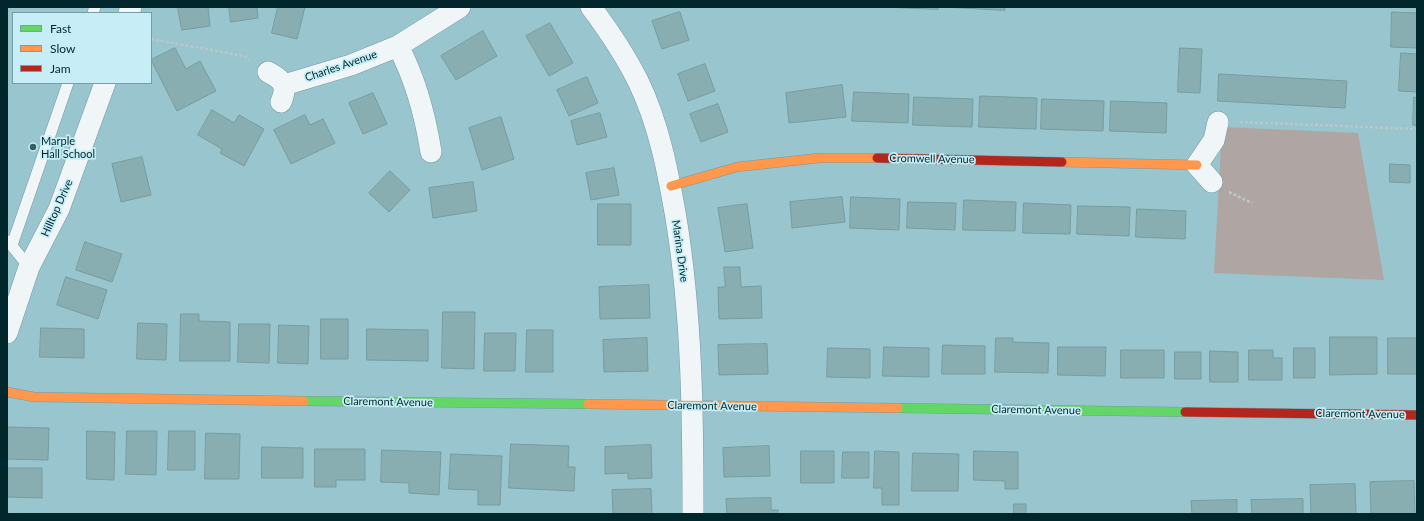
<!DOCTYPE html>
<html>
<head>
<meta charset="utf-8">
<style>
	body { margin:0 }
	#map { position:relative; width:1424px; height:521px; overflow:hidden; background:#98c5ce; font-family:Lato,sans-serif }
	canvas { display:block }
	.frame { position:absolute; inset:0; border:8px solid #01272d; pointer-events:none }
	.legend { position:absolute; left:12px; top:12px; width:140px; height:72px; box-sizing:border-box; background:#c7eef6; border:1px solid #789ea6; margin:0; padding:5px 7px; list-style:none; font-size:12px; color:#01272d }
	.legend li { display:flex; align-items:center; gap:8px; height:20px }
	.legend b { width:20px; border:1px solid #789ea6 }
</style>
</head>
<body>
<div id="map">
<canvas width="1424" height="521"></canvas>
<div class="frame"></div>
<ul class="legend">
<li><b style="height:5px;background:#63d668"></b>Fast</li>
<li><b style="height:5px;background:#ff974d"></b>Slow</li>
<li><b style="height:5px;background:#b3261e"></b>Jam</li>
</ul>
</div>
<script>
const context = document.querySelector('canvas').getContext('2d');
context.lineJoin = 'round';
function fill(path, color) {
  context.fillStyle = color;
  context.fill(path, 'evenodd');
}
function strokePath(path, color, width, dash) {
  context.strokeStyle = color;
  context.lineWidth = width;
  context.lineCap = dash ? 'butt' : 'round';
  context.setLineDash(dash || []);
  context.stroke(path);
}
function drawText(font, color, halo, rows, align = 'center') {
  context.font = font + ' Lato,sans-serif';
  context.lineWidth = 3.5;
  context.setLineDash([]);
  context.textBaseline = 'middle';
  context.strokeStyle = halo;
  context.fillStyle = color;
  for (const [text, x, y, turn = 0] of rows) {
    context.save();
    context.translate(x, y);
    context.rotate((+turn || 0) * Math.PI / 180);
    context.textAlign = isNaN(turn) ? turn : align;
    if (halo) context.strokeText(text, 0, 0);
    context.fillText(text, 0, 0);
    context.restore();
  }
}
fill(new Path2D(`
	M1222 127 1358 133 1384 280 1214 273Z`), '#afa5a3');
const building = new Path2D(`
	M178 7H208L210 26 182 30Z
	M229 7H257L258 18 231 22Z
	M278 7H305L297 39 272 33Z
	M881 7H938V9Z
	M944 7H1005V10Z
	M680 12 689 40 662 49 652 21Z
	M1392 12 1417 13V48L1391 47Z
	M550 23 573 63 549 76 526 36Z
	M483 31 497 56 456 80 441 56Z
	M175 48 186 69 200 61 216 91 177 111 151 60Z
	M1180 48 1202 49 1200 93 1178 92Z
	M1401 53 1417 54V92L1399 91Z
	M705 64 715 91 688 101 678 74Z
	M1219 74 1347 81 1345 108 1218 101Z
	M587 77 598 103 569 116 557 90Z
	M842 85 846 117 789 123 786 93Z
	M854 92 909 94 908 123 852 121Z
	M373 93 387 124 363 134 349 103Z
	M980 96 1037 98 1036 129 979 127Z
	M914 97 973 99 972 127 913 125Z
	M1414 97 1417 98V126L1413 125Z
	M1042 99 1104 101 1103 131 1041 129Z
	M1111 101 1167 103 1166 133 1110 131Z
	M718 104 728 132 701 142 690 114Z
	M212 110 234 123 239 115 264 129 244 166 220 153 222 149 198 135Z
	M600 113 607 137 577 145 571 121Z
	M305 115 310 125 323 119 335 143 291 164 274 130Z
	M501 117 514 159 482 170 469 128Z
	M142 157 151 195 121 202 112 164Z
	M1390 164 1410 165V183L1390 182Z
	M614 168 619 195 591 200 586 173Z
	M390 171 410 190 389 212 369 193Z
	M473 182 477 211 433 218 429 188Z
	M842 197 845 222 792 228 790 202Z
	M851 197 900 199 899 230 850 228Z
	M964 200 1016 202 1015 231 963 230Z
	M908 202 956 203 955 230 907 228Z
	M1024 203 1071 205 1070 234 1023 233Z
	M598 204H631V245H598Z
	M747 204 753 248 725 252 718 208Z
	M1078 206 1130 207 1129 236 1077 234Z
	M1137 209 1186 211 1185 239 1136 237Z
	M85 242 122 254 112 282 76 270Z
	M724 267H740L741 287 761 286 762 318 719 319 718 287H725Z
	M66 277 107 290 98 319 57 305Z
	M649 285 650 318 600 319 599 287Z
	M443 312H475L474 369 442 368Z
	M181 314H199V321L230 322V361H180Z
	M321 319H348V359H321Z
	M138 323 167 324 166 360 137 359Z
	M239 324H270L269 363 238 362Z
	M279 325 309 326 308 364 278 363Z
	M41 328 84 329V358L40 357Z
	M367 329 428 330V361L367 360Z
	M527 330H553V372H526Z
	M485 333H516L515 371H484Z
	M1330 337H1377V374L1330 375Z
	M647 338 648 371 604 372 603 340Z
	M996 338H1013V342L1049 343 1048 373 995 372Z
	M1388 338H1417V374H1388Z
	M767 344 768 374 719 375 718 345Z
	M943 345 985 346V374H942Z
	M884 347 929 348V377L883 376Z
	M1058 347H1106L1105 376 1058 375Z
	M828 348 870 349V378L827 377Z
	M1294 348H1315V378H1294Z
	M1121 350H1164V378H1121Z
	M1249 350H1273V358H1282V380H1249Z
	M1210 351 1238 352V382H1210Z
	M1175 352H1201V379H1175Z
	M7 427 49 428 48 460 7 459Z
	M87 431 115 432 114 480 87 479Z
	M127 431H157L156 475 126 474Z
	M169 431H195V470H168Z
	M206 433 240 434 239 479H205Z
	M511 444 569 446 568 467H575L574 491 509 488Z
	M651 445 652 478 628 479V473L605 474V447Z
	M769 446 770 476 724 477 723 448Z
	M262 447 303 448V478H262Z
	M315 449H365V480H336V487H315Z
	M382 450 441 452 439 495 409 493V483L381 482Z
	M801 451H834V483H801Z
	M875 451 899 452V505H882V488H874Z
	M974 451 1018 452V489H1005V481L974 480Z
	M843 452H869V478H842Z
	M913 453 959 454 958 491H912Z
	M451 454 502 456 500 505H478V490L449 489Z
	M7 468H42V498L7 497Z
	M1414 481 1415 514H1371L1370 482Z
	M1355 484 1356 514H1311L1310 485Z
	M651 489 652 514H613L612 490Z
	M771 498V510H778V514H727L726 499Z
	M1303 499V514H1252L1251 500Z
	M1237 500V514H1192L1191 501Z
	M1014 504H1026V514H1014Z`);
fill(building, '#89aeb2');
strokePath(building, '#769c9f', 1);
const lane = new Path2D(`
	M93 13 95 7
	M8 241 29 267
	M12 245 68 83`);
const street = new Path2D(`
	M591 7C609 31 625 55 638 81 659 124 668 172 676 218 692 316 693 415 693 514
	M129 13 131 7
	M398 46C416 80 425 114 431 152
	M268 72C283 80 288 85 281 102
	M284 85 351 65 398 46 460 7
	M1212 182 1197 165 1214 140 1218 122
	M7 333 29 267 59 209 105 83`);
const fast = new Path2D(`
	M304 401 588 404
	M898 408 1185 412`);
const slow = new Path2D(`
	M1062 162 1197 165
	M671 186 737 167 819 158H877
	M7 392 34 397 304 401
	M588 404 898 408`);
const jam = new Path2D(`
	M877 158 1062 162
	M1185 412 1417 415`);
strokePath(lane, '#759aa1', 12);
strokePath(street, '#759aa1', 22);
strokePath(fast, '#759aa1', 10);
strokePath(slow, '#759aa1', 10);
strokePath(jam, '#759aa1', 10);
strokePath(new Path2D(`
	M151 39 244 56 250 60
	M1240 122 1417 129
	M1229 192 1252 203`), '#b9c8ca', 2.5, [3, 2]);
strokePath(lane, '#f0f6f8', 11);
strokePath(street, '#f0f6f8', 21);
strokePath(fast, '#63d668', 9);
strokePath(slow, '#ff974d', 9);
strokePath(jam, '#b3261e', 9);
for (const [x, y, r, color] of [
	[33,147,4,"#365e65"]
]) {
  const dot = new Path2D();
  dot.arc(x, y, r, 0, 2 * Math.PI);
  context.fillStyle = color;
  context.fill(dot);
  strokePath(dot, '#c7eef6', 1.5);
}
drawText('11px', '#01272d', '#c7eef6', [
	["Charles Avenue",341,66,-19],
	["Cromwell Avenue",932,159,1],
	["Hilltop Drive",57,208,-66],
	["Marina Drive",680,251,82],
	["Claremont Avenue",388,402,1],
	["Claremont Avenue",712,406,1],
	["Claremont Avenue",1036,410,1],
	["Claremont Avenue",1360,414,1]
]);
drawText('11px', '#01272d', '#c7eef6', [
	["Marple",41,141],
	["Hall School",41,154]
], 'left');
</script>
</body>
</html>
